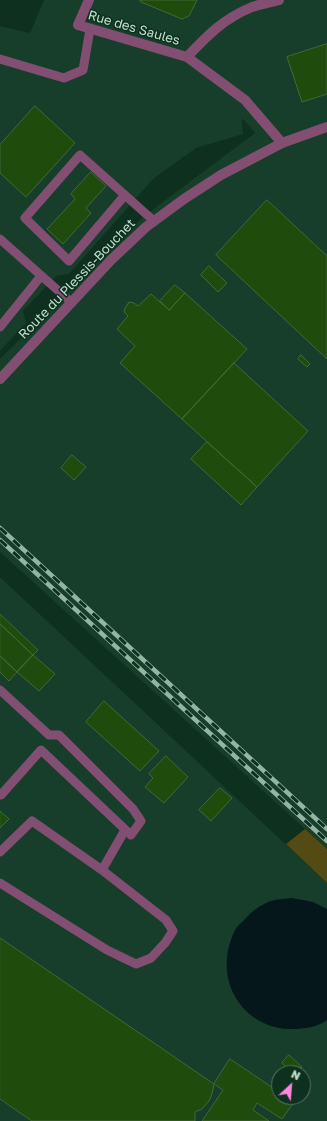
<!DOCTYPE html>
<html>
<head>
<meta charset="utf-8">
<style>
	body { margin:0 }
	#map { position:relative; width:327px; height:1121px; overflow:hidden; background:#0e301f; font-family:"Golos Text",sans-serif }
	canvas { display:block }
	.north { position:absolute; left:271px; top:1065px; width:40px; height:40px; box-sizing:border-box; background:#0e301f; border:1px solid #557664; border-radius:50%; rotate:26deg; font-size:11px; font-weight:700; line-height:16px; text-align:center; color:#c0e0cc }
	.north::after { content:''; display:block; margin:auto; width:14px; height:18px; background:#ff85de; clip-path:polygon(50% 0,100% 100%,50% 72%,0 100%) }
</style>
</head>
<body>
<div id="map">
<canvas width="327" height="1121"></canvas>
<div class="north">N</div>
</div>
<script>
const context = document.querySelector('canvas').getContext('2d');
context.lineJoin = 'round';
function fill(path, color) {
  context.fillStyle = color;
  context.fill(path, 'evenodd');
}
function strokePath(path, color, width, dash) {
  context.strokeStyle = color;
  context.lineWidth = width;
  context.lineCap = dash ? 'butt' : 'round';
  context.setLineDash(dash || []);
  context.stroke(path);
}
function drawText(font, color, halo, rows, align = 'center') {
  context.font = font + ' "Golos Text",sans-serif';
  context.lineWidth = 3;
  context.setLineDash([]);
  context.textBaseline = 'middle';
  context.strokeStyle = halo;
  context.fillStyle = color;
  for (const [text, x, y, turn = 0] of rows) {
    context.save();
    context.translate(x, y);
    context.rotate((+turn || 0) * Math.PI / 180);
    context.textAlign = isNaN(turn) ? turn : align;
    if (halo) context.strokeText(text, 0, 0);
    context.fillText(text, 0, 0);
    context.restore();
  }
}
fill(new Path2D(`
	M44 0H327V849L0 552V359L143 217 255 133 242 118 243 134 196 148 153 179 69 274 56 276 23 311 26 323 0 351V26L30 33Z
	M0 577 327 883V1121H0ZM279 1073H303V1097H279Z`), '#163e2a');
fill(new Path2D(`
	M305 829 327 849V883L286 844Z`), '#544a13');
fill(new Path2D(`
	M292 898 313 902 327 909V1020C318 1027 304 1029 292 1029 254 1030 223 997 227 958 228 948 231 936 237 927 240 924 243 921 246 918 252 911 262 904 271 901 277 899 285 899 292 898Z`), '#06171c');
const building = new Path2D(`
	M140 0H197L189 16 182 19 141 2Z
	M327 44V94L302 102 287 57Z
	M35 106 75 143 26 197 0 173V145Z
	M91 172 106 186 86 208 91 213 63 244 47 229 75 199 71 194Z
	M267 200 327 256V359L216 255Z
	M209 266 227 283 218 292 201 275Z
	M175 285 185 293 169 310 160 301Z
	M185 293 247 349 182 419 120 363 135 346 117 329 128 316 124 312 125 308 129 302 134 303 138 306 151 294 169 310Z
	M301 355 310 364 307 367 298 359Z
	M234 363 308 431 257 487 182 419Z
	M207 442 257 487 241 505 191 459Z
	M72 455 86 467 74 480 61 468Z
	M0 614 38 650 33 655 0 624Z
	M0 624 33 655 17 672 0 656Z
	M33 655 55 674 39 691 17 672Z
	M0 656 17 672 9 681 0 672Z
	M104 701 159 751 140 771 86 722Z
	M166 756 188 777 164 803 145 787 153 778 149 774Z
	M220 788 232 798 211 821 199 810Z
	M0 811 9 819 0 828Z
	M0 938 214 1084 212 1094 209 1101 202 1109 195 1112V1121H32L0 1099Z
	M289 1055 302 1067 296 1073H292L282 1063Z
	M230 1059 279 1092V1097H287L294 1102 282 1119 257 1103 253 1110 269 1121H202L223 1090 214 1084Z`);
fill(building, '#1f4b0d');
strokePath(building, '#436838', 1);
strokePath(new Path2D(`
	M0 59 64 78 83 70 90 29
	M125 195 69 261 25 218 80 155 154 221
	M0 239 71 302
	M0 327 41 276
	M0 690 49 735H59L133 809 141 821 131 835 41 750 1 795 0 794
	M0 852 32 821 102 870 125 830
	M0 883 107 950 136 964 151 958 165 943 173 931 166 920 102 870`), '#824f73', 9);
strokePath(new Path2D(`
	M89 0 78 25 187 57 245 100 282 143
	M187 57C208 35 223 19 252 7 261 4 270 2 279 0`), '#824f73', 10);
strokePath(new Path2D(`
	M0 379 111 260 146 227 184 199 221 175 282 143 327 127`), '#824f73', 10);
const rail = new Path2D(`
	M0 528 327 829
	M0 540 327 841`);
strokePath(rail, '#94b5a1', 4.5);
strokePath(rail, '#0e301f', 3, [9]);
drawText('13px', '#c0e0cc', '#0e301f', [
	["Rue des Saules",134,28,16],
	["Route du Plessis-Bouchet",77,279,-46]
]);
</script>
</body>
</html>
